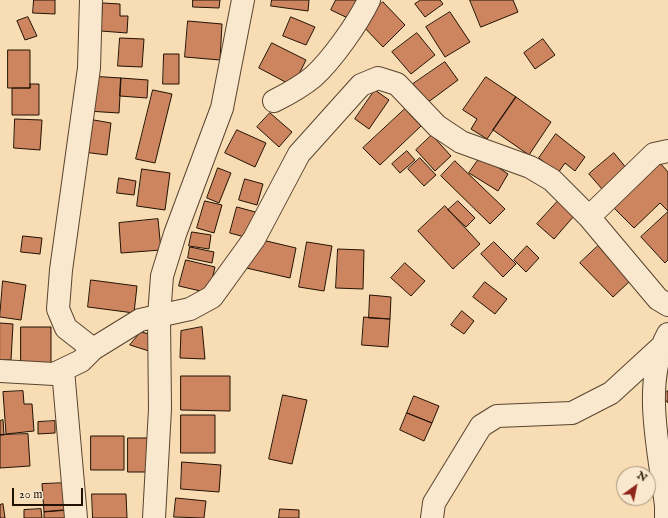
<!DOCTYPE html>
<html>
<head>
<meta charset="utf-8">
<style>
	body { margin:0 }
	#map { position:relative; width:668px; height:518px; overflow:hidden; background:#f8dcb3; font-family:"IM FELL English",serif }
	canvas { display:block }
	.north { position:absolute; left:616px; top:466px; width:40px; height:40px; box-sizing:border-box; background:#fae8ce; border:1px solid #a4927d; border-radius:50%; rotate:33deg; font-size:11px; font-weight:700; line-height:16px; text-align:center; color:#221203 }
	.north::after { content:''; display:block; margin:auto; width:14px; height:18px; background:#8f2418; clip-path:polygon(50% 0,100% 100%,50% 72%,0 100%) }
	.scale { position:absolute; left:12px; top:488px; width:71px; height:18px; box-sizing:border-box; border:2px solid #221203; border-top:0; padding-left:5px; font-size:12px; line-height:14px; white-space:nowrap; color:#221203; -webkit-text-stroke:3px #fae8ce; paint-order:stroke }
</style>
</head>
<body>
<div id="map">
<canvas width="668" height="518"></canvas>
<div class="north">N</div>
<div class="scale">20 m</div>
</div>
<script>
const context = document.querySelector('canvas').getContext('2d');
context.lineJoin = 'round';
function fill(path, color) {
  context.fillStyle = color;
  context.fill(path, 'evenodd');
}
function strokePath(path, color, width, dash) {
  context.strokeStyle = color;
  context.lineWidth = width;
  context.lineCap = dash ? 'butt' : 'round';
  context.setLineDash(dash || []);
  context.stroke(path);
}
const building = new Path2D(`
	M34 0H55V14L33 13Z
	M193 0H220L219 8 193 7Z
	M272 0H309L308 11 271 6Z
	M336 0H361L352 20 331 10Z
	M421 0H440L443 4 425 17 415 4Z
	M470 0H513L518 12 481 27Z
	M383 2 405 25 383 47 361 24Z
	M103 3 120 4V16H128L127 33 101 31Z
	M450 12 470 42 445 57 426 27Z
	M28 17 37 36 25 40 17 21Z
	M291 17 315 27 306 45 283 36Z
	M188 21 222 24 220 60 185 57Z
	M417 33 435 55 411 74 392 52Z
	M120 38 144 39 142 67 118 66Z
	M543 39 555 55 535 69 524 53Z
	M272 43 306 60 293 86 259 68Z
	M8 50H30V88H8Z
	M164 54H179V84H163Z
	M445 62 458 80 427 103 413 84Z
	M89 76 121 78 119 113 87 111Z
	M486 77 516 97 487 139 471 129 477 119 463 110Z
	M121 78 148 80 147 98 120 96Z
	M30 84H39V115H12V88H30Z
	M153 90 172 94 155 163 136 159Z
	M375 90 389 100 369 129 355 119Z
	M516 97 551 122 529 155 493 130Z
	M405 109 421 126 380 165 363 148Z
	M270 113 292 132 279 147 257 127Z
	M15 119 42 120 40 150 14 148Z
	M88 119 111 123 107 155 83 152Z
	M237 130 266 143 255 167 225 153Z
	M556 134 585 157 575 171 565 163 558 173 539 158Z
	M432 135 451 156 435 171 416 150Z
	M407 151 415 160 400 173 392 164Z
	M614 153 627 169 602 189 589 174Z
	M481 156 508 174 498 191 469 173Z
	M420 158 436 175 424 186 408 169Z
	M455 161 505 209 490 224 441 176Z
	M660 163 668 172V211L660 203 634 228 613 207Z
	M218 168 231 173 219 203 207 198Z
	M142 169 170 173 165 210 137 206Z
	M119 178 136 181 134 195 117 193Z
	M245 179 263 184 257 205 239 200Z
	M205 201 222 205 214 233 197 228Z
	M458 201 475 218 466 227 448 210Z
	M558 201 574 216 554 239 537 224Z
	M445 206 480 244 453 269 418 231Z
	M237 207 259 213 252 239 230 233Z
	M668 212V260L665 263 641 237Z
	M158 219 161 250 121 253 119 223Z
	M192 232 211 235 209 249 189 246Z
	M23 236 42 238 40 254 21 252Z
	M258 239 296 248 290 278 242 267Z
	M307 242 332 246 324 291 299 287Z
	M494 242 516 264 503 277 481 254Z
	M527 246 539 258 526 272 514 260Z
	M598 246 631 280 613 297 580 263Z
	M190 247 214 252 212 263 188 258Z
	M338 249 364 250 363 289 336 288Z
	M186 260 215 267 209 293 179 286Z
	M405 263 425 281 411 296 391 278Z
	M91 280 137 286 134 313 88 307Z
	M3 281 26 285 21 320 0 317Z
	M485 282 507 299 495 314 473 297Z
	M370 295 391 297 390 319 369 318Z
	M462 311 474 321 464 334 451 325Z
	M364 317 390 319 388 347 362 345Z
	M0 323 13 324 11 360H0Z
	M21 327H51V364L21 363Z
	M202 327 205 359 180 358 181 331Z
	M141 332 149 334V351L130 345Z
	M181 376H230V411L181 410Z
	M23 391 24 404H32L34 431 6 434 3 392Z
	M668 391V403L662 396Z
	M283 395 307 400 292 464 269 459Z
	M414 396 439 406 432 423 407 413Z
	M407 413 432 423 424 441 400 430Z
	M181 415H215V453H181Z
	M3 420 4 435H0V421Z
	M55 421V433L38 434V422Z
	M28 434 30 466 0 468V435Z
	M91 436H124V470H91Z
	M128 438H148V472H128Z
	M182 462 221 465 219 492 181 489Z
	M67 483 68 510 44 512 42 484Z
	M92 494H126L127 518H93Z
	M176 498 206 501 204 518 174 517Z
	M3 504 5 518H0V505Z
	M41 509 42 518H24V510Z
	M280 509 299 510V518H279Z
	M68 510 69 518H44V512Z`);
fill(building, '#cd8560');
strokePath(building, '#221203', 1);
const minor = new Path2D(`
	M91 0 89 68 61 270 58 309 66 328 93 349
	M274 101C288 94 301 87 313 77 332 60 358 23 369 0
	M589 217 654 154 668 151
	M63 370 76 518
	M0 371 54 374 81 361 93 349 140 320 190 309 212 297 254 239 299 154 361 85 378 78 397 84 437 126 461 142 530 167 552 180 589 217 658 299 668 305
	M154 518 160 409 159 316 162 276 175 234 222 108 243 0
	M432 518 434 503 481 426 497 416 572 413 611 393 660 348
	M666 518V506C660 453 641 383 668 334`);
strokePath(minor, '#58442f', 24);
strokePath(minor, '#fae8ce', 22);
</script>
</body>
</html>
